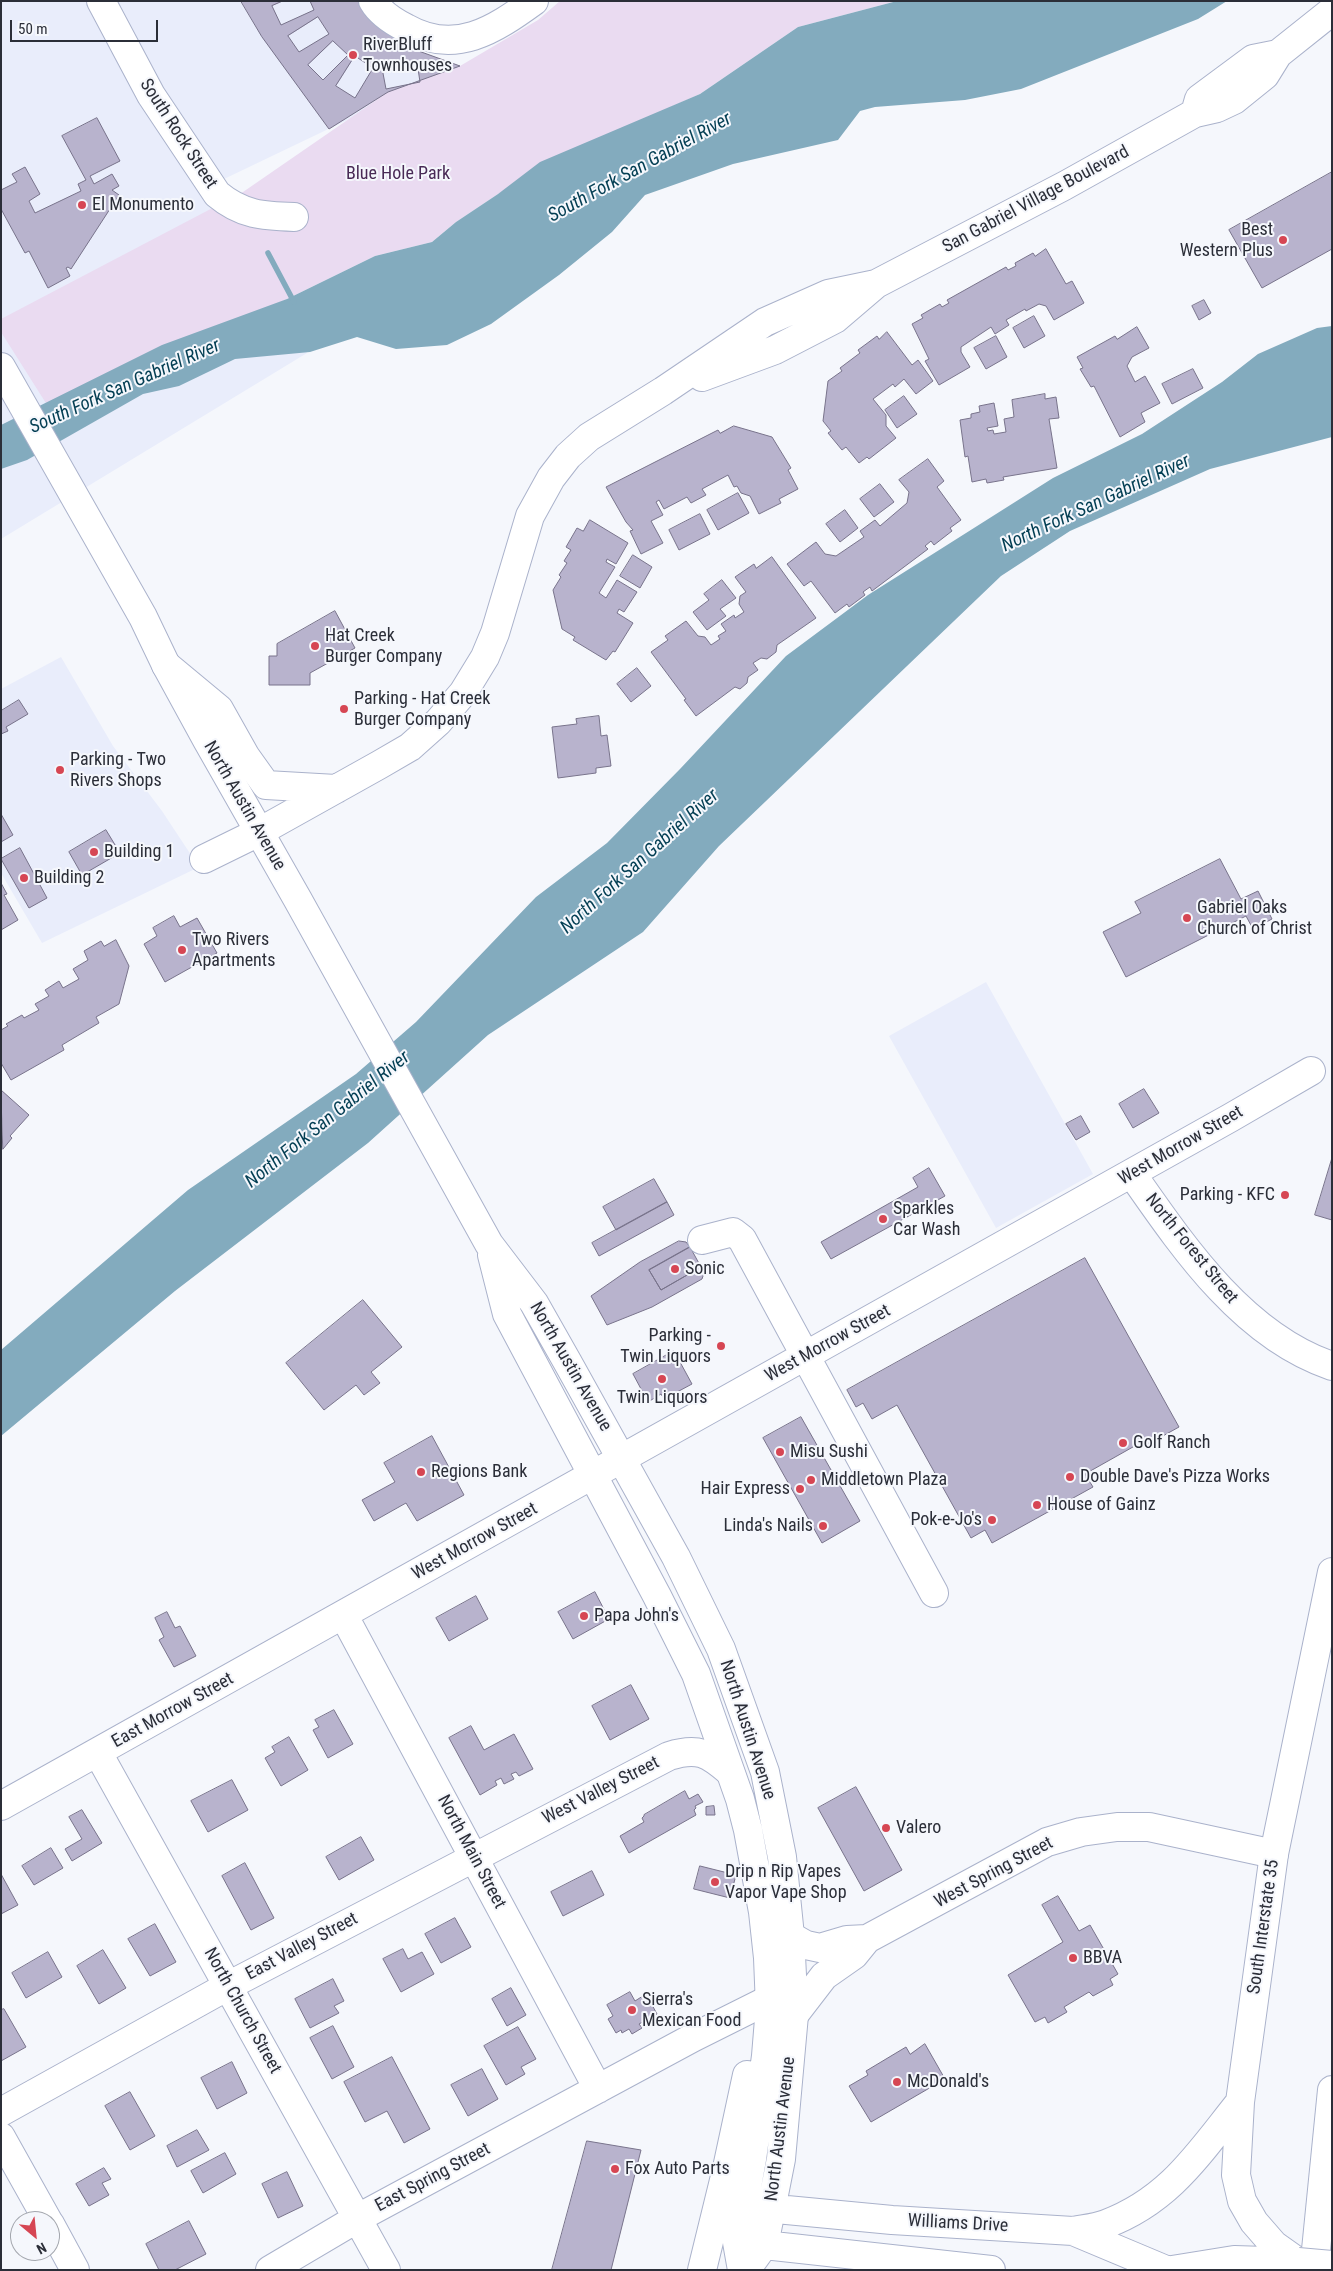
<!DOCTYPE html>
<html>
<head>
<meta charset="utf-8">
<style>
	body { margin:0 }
	#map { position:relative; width:1333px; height:2271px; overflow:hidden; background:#f5f7fc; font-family:"Roboto Condensed",sans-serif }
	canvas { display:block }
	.frame { position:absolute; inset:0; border:2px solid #2b2e38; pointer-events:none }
	.north { position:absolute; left:10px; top:2211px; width:50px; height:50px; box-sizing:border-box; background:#f5f7fc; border:1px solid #a4a7ae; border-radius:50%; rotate:152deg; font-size:14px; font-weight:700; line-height:20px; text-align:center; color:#2b2e38 }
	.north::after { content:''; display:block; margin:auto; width:18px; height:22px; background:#d64653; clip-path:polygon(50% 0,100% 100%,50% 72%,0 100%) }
	.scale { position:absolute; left:10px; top:20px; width:148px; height:22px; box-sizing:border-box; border:2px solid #2b2e38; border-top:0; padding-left:6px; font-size:15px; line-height:18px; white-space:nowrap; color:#2b2e38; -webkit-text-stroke:4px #f5f7fc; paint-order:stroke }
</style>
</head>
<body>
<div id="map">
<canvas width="1333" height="2271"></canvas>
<div class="frame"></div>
<div class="north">N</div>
<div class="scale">50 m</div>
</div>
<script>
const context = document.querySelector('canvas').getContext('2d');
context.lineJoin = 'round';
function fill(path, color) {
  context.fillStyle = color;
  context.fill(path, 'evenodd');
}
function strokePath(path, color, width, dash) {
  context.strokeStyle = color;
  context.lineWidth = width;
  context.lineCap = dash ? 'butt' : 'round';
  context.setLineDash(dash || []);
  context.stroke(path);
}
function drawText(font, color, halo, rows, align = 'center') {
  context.font = font + ' "Roboto Condensed",sans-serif';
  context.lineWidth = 4;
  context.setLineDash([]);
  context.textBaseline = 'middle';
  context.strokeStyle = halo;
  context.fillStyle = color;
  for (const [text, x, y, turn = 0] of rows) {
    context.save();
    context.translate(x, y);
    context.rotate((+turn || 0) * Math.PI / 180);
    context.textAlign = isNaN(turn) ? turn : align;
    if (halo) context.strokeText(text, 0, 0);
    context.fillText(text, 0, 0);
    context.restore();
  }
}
fill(new Path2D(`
	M1 1H359L402 45 460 66 224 179 307 353 1 539Z
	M61 657 113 746 162 811 199 867 42 943 1 873V689Z
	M986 982 1093 1174 996 1228 889 1036Z`), '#e9edfb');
fill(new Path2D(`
	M560 1H897L798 27 700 94 630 125 498 194 456 222 432 242 375 256 287 299 56 419 1 332V319L243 192 388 92 460 66 538 20Z`), '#eadbf1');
fill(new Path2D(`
	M897 1H1227L1198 19 1021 89 965 100 875 107 860 111 838 140 733 164 645 195 612 232 559 275 491 324 447 345 396 349 357 337 310 352 235 359 179 386 143 394 27 460 1 469V425L162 345 287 299 375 256 432 242 456 222 498 194 540 162 700 94 798 27Z
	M1332 326V437L1210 469 1070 531 1001 576 719 846 643 932 488 1035 368 1143 175 1291 1 1436V1350L188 1190 356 1074 416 1022 536 897 607 843 680 769 786 656 868 595 1053 478 1142 434 1222 382 1258 354 1317 328Z`), '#83abbe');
strokePath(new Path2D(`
	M268 253 294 302`), '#83abbe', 5.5);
const building = new Path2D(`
	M241 1H359L402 45 460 66 388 92 329 129 262 37Z
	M283 1H310L314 10 281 25 272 6Z
	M318 17 329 34 299 52 288 36Z
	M333 41 348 55 323 80 308 65Z
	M355 56 373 68 355 98 336 86Z
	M417 62 420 82 386 89 382 68Z
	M97 118 120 161 90 176 94 184 112 174 119 186 112 190 119 195 71 269 68 267 66 268 70 276 48 288 29 251 25 253 1 209V190L17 182 12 174 25 167 40 194 29 201 35 213 81 191 78 184 86 180 62 136Z
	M1332 172V249L1262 288 1229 230Z
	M1046 249 1066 284 1072 281 1084 303 1054 320 1046 306 1039 304 1026 311 1025 309 1006 320 1009 325 995 334 991 327 961 347V352L970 367 939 385 925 361 929 359 912 324 923 318 921 315 940 304 942 307 949 303 947 300 1006 267 1008 270 1016 266 1015 263 1033 253 1035 256Z
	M1204 300 1211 313 1199 320 1192 306Z
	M1034 316 1045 336 1024 348 1013 328Z
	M1137 327 1149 348 1132 357 1127 366 1135 382 1145 376 1160 403 1141 413 1145 422 1120 437 1094 386 1091 387 1080 369 1083 368 1077 357 1115 336 1117 339Z
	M887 332 912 365 918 360 933 381 916 394 904 379 895 387 893 384 873 399 886 415V426L896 438 869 459 867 457 859 463 846 447 842 450 828 433 831 431 823 421 828 381 842 371 840 368 860 353 858 350 877 336 879 339Z
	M996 336 1007 357 986 369 974 348Z
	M1193 369 1203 388 1172 404 1162 384Z
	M1045 394V399L1056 397 1059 418 1049 419 1057 468 1003 477 1004 480 987 483 986 479 972 482 968 456 965 457 960 420 971 418V414L980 412 979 406 994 403 998 426 987 428 988 431 993 430 994 434 1006 432 1004 419 1014 417 1012 400Z
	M904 396 917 414 897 428 885 410Z
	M734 426 772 437 791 468 788 470 798 489 779 499 781 503 759 514 750 496 741 493 737 486 734 487 728 475 702 489 706 495 691 503 687 497 664 509 659 500 656 502 663 515 651 521 663 543 641 554 630 531 633 530 626 522 606 487 718 430 720 433Z
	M928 459 944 481 937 487 961 520 950 528 952 531 934 545 931 541 925 546 928 549 872 591 870 587 863 592 865 595 849 607 847 604 835 613 811 581 804 586 787 564 816 542 825 554 836 556 864 537 860 531 875 520 880 526 907 503 909 492 899 480Z
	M880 484 894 502 874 517 860 499Z
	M738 493 749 513 718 530 707 510Z
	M845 510 858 528 840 542 826 524Z
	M700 514 710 534 679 550 669 530Z
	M590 520 628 543 616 564 607 559 606 562 615 567 599 593 606 598 617 580 637 592 624 612 619 609 617 613 633 623 615 652 613 651 606 660 573 640 575 637 562 629 553 590 561 577 559 575 567 563 564 561 571 550 566 547 577 528 583 531Z
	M633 555 652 567 640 588 620 576Z
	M772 557 816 618 777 645 776 652 767 659 761 658 753 663 758 670 748 677 747 683 740 689 735 687 696 716 684 700 686 699 651 652 668 640 665 636 686 621 698 636 705 637 711 645 720 639 718 636 726 631 721 624 734 615 735 618 744 612 739 604 740 596 746 592 735 577 754 564 756 568Z
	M722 580 736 598 720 609 726 616 707 630 693 612 709 600 704 594Z
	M335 611 355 648 310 673V685H269V656H277V644Z
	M637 668 651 686 631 702 617 684Z
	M19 700 28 714 6 727 8 731 1 734V711Z
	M599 716 601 736 607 735 611 766 596 768V773L558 778 552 727 577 724 576 719Z
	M1 814 13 835 1 842Z
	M106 830 120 853 82 875 69 852Z
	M20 848 47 898 29 908 1 859Z
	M1220 859 1241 899 1258 891 1272 919 1253 929 1246 916 1126 977 1103 932 1141 913 1135 902Z
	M1 883 7 894 4 895 18 920 1 930Z
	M174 916 180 927 197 918 217 953 165 982 144 944 157 936 153 928Z
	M116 940 129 966 119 1004 96 1017 99 1023 62 1045 64 1050 11 1080 1 1063V1030L8 1026 6 1024 22 1015 24 1018 39 1010 35 1004 49 996 45 990 59 981 63 988 79 979 73 969 88 960 84 951 101 941 104 946Z
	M1144 1089 1159 1113 1133 1128 1119 1104Z
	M1 1090 29 1115 10 1136 12 1138 3 1149Z
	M1081 1116 1090 1132 1076 1140 1066 1124Z
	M1332 1158V1220L1315 1215Z
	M929 1168 945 1196 831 1259 821 1242 918 1187 913 1178Z
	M654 1179 667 1202 616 1230 603 1207Z
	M667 1202 674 1215 599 1256 592 1243Z
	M679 1241 686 1242 690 1247 649 1270 661 1290 701 1267 704 1273 702 1279 652 1307 607 1325 591 1296 640 1262Z
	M690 1247 701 1267 661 1290 649 1270Z
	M1085 1258 1179 1427 1143 1447 1140 1443 1085 1474 1093 1487 992 1543 985 1530 971 1538 897 1405 872 1419 863 1403 856 1407 847 1390Z
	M363 1300 402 1347 371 1372 380 1383 364 1395 356 1385 324 1410 286 1363Z
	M674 1351 692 1384 664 1399 661 1394 648 1402 633 1374Z
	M801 1417 860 1521 822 1543 763 1438Z
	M432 1436 464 1495 417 1521 406 1503 374 1521 362 1500 395 1482 384 1463Z
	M595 1592 609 1619 573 1639 558 1612Z
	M476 1596 488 1619 449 1641 436 1618Z
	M167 1612 175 1628 180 1626 196 1656 174 1667 159 1640 164 1637 155 1618Z
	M631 1685 649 1719 610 1740 592 1706Z
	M334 1710 353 1744 328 1758 313 1730 319 1727 315 1720Z
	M471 1726 484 1750 514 1734 533 1769 519 1776 516 1772 511 1774 514 1779 504 1784 501 1778 495 1781 497 1785 480 1795 449 1738Z
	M289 1737 308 1770 281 1786 265 1758 275 1752 272 1747Z
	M232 1780 248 1810 208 1832 191 1801Z
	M856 1787 902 1870 864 1891 818 1808Z
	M685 1791 689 1799 698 1794 703 1802 695 1806 696 1808 694 1810 696 1815 629 1853 620 1836 644 1822 642 1818 644 1816V1815Z
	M714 1806 715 1815H706V1807Z
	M82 1810 102 1843 72 1861 65 1849 82 1839 69 1817Z
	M361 1837 374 1860 339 1880 326 1857Z
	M51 1848 63 1868 34 1885 22 1866Z
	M245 1863 274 1918 251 1930 222 1876Z
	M700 1866 736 1875 730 1898 694 1889Z
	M592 1871 604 1895 563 1916 551 1892Z
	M1 1874 18 1905 1 1914Z
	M1058 1896 1079 1931 1090 1925 1118 1974 1110 1979 1113 1985 1093 1996 1089 1992 1064 2007 1067 2012 1048 2023 1045 2017 1035 2022 1008 1975 1063 1942 1042 1905Z
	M455 1918 471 1947 441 1963 425 1934Z
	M155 1924 176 1962 150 1976 128 1939Z
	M403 1949 408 1959 422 1952 434 1974 401 1992 383 1959Z
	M103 1950 126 1988 99 2004 77 1966Z
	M48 1952 62 1977 26 1998 12 1973Z
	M333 1979 344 2001 334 2006 339 2013 310 2028 295 1999Z
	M511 1988 526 2015 507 2026 492 1999Z
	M630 1992 635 2001 646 1994 657 2014 639 2024 642 2028 632 2034 629 2029 622 2033 621 2030 616 2033 608 2019 613 2016 607 2005Z
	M4 2009 26 2047 1 2061V2010Z
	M333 2026 354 2067 332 2079 310 2038Z
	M518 2027 536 2059 521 2067 525 2074 506 2085 484 2046Z
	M925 2044 945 2079 871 2122 849 2086 868 2075 866 2071 906 2047 910 2054Z
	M392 2057 430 2129 404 2143 387 2111 365 2122 344 2082Z
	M232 2062 247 2093 217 2109 201 2078Z
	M482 2069 498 2099 468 2116 451 2085Z
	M130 2092 155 2136 130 2150 105 2106Z
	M197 2130 209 2150 177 2167 167 2146Z
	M587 2141 641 2150 611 2270H552Z
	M225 2153 236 2174 203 2193 191 2171Z
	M104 2168 111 2179 102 2183 109 2195 89 2206 76 2184Z
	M287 2172 303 2206 278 2218 262 2184Z
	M189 2221 206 2254 175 2270H159L146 2244Z`);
fill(building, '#b8b3cd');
strokePath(building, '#78738b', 1);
const minor = new Path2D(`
	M101 1 151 95 217 194C242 215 263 216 294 217
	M373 1C380 13 394 22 406 28 455 56 494 30 534 1
	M1195 113 1199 99 1253 59 1278 54
	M702 377 775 350 835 319 876 284 1064 186 1195 113 1217 108 1234 100 1265 75 1278 54 1332 11
	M166 665 219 709 246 757 266 785 336 789
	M204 859 259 832 379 765 410 747 438 722 463 693 485 657 495 633 530 516 551 478 568 456 589 437 663 391 765 322 828 294 876 284
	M1132 1174C1183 1247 1243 1336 1332 1366
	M702 1240 733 1232 742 1239 934 1593
	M344 1616 598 2089
	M98 1753 386 2270
	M1 1806 1230 1118 1311 1071
	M790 1936 806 1945 820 1948 847 1940 867 1939
	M794 2015 824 1976 854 1955 867 1939 1047 1842 1081 1832 1117 1827H1149L1274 1854
	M1 2112 228 1986 669 1756C698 1747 708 1753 730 1772
	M1 2137 48 2221
	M50 2224 75 2270
	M270 2270 358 2218 694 2037 770 1999`);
const major = new Path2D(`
	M1 367 143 617 166 665 207 740 298 900 489 1244 534 1303 568 1363 676 1557 721 1649 765 1772 782 1857 790 1936 794 2015 781 2159 764 2245 746 2270
	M492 1255 507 1314 657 1596 696 1674 740 1799 748 1830 763 1912 768 1958 770 2007 766 2056 752 2159 737 2242 742 2270
	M755 2207 892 2220 1073 2231 1166 2270
	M1073 2231C1083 2229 1096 2228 1106 2224 1170 2200 1199 2153 1240 2102
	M746 2243 991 2270
	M1298 2262 1274 2245 1254 2222 1242 2201 1236 2175 1240 2102 1274 1854 1332 1572
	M702 2270 727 2168 747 2075
	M1172 2270 1234 2260 1298 2262`);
const highway = new Path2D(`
	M1314 2270 1332 2090`);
strokePath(minor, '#aab2cb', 30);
strokePath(major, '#aab2cb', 30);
strokePath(highway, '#aab2cb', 30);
strokePath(minor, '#fff', 28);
strokePath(major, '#fff', 28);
strokePath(highway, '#fff', 28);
const majorBridge = new Path2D(`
	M1298 2262 1332 2265`);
strokePath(majorBridge, '#aab2cb', 30, []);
strokePath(majorBridge, '#fff', 28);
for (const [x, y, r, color] of [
	[353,55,5,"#d64653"],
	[82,205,5,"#d64653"],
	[1283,240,5,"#d64653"],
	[315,646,5,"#d64653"],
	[344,709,5,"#d64653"],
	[60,770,5,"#d64653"],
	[94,852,5,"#d64653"],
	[24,878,5,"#d64653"],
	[1187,918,5,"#d64653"],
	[182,950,5,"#d64653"],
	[1285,1195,5,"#d64653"],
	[883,1219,5,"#d64653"],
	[675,1269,5,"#d64653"],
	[721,1346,5,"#d64653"],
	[662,1379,5,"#d64653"],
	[1123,1443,5,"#d64653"],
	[780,1452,5,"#d64653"],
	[421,1472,5,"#d64653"],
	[1070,1477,5,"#d64653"],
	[811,1480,5,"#d64653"],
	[800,1489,5,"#d64653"],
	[1037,1505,5,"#d64653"],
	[992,1520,5,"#d64653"],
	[823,1526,5,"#d64653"],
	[584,1616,5,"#d64653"],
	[886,1828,5,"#d64653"],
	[715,1882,5,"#d64653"],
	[1073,1958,5,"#d64653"],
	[632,2010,5,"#d64653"],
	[897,2082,5,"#d64653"],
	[615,2169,5,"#d64653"]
]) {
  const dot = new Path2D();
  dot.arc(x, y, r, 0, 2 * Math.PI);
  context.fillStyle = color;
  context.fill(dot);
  strokePath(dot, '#f5f7fc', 2);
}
drawText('18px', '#2b2e38', '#f5f7fc', [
	["RiverBluff",363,45],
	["Townhouses",363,66],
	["El Monumento",92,205],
	["Best",1273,230,"right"],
	["Western Plus",1273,251,"right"],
	["Hat Creek",325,636],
	["Burger Company",325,657],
	["Parking - Hat Creek",354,699],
	["Burger Company",354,720],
	["Parking - Two",70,760],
	["Rivers Shops",70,781],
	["Building 1",104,852],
	["Building 2",34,878],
	["Gabriel Oaks",1197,908],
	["Church of Christ",1197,929],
	["Two Rivers",192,940],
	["Apartments",192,961],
	["Parking - KFC",1275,1195,"right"],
	["Sparkles",893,1209],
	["Car Wash",893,1230],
	["Sonic",685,1269],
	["Parking -",711,1336,"right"],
	["Twin Liquors",711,1357,"right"],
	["Twin Liquors",662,1398,"center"],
	["Golf Ranch",1133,1443],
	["Misu Sushi",790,1452],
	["Regions Bank",431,1472],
	["Double Dave's Pizza Works",1080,1477],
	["Middletown Plaza",821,1480],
	["Hair Express",790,1489,"right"],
	["House of Gainz",1047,1505],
	["Pok-e-Jo's",982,1520,"right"],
	["Linda's Nails",813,1526,"right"],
	["Papa John's",594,1616],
	["Valero",896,1828],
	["Drip n Rip Vapes",725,1872],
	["Vapor Vape Shop",725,1893],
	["BBVA",1083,1958],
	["Sierra's",642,2000],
	["Mexican Food",642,2021],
	["McDonald's",907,2082],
	["Fox Auto Parts",625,2169]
], 'left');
drawText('18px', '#2b2e38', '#f5f7fc', [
	["South Rock Street",178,134,57],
	["San Gabriel Village Boulevard",1036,200,-28],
	["North Austin Avenue",244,806,60],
	["West Morrow Street",1181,1146,-30],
	["North Forest Street",1191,1249,51],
	["West Morrow Street",828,1344,-29],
	["North Austin Avenue",570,1367,60],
	["West Morrow Street",475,1542,-29],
	["East Morrow Street",173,1711,-29],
	["North Austin Avenue",747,1730,72],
	["West Valley Street",601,1791,-27],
	["North Main Street",471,1852,62],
	["West Spring Street",994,1873,-28],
	["South Interstate 35",1264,1927,-82],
	["East Valley Street",302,1947,-28],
	["North Church Street",242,2011,61],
	["North Austin Avenue",781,2129,-83],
	["East Spring Street",433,2178,-28],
	["Williams Drive",958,2224,3]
]);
drawText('18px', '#492a56', '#f5f7fc', [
	["Blue Hole Park",398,174]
]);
drawText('italic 19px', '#033e53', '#f5f7fc', [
	["South Fork San Gabriel River",640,168,-29],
	["South Fork San Gabriel River",125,387,-24],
	["North Fork San Gabriel River",1096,504,-25],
	["North Fork San Gabriel River",640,862,-42],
	["North Fork San Gabriel River",328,1120,-39]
]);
</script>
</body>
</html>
